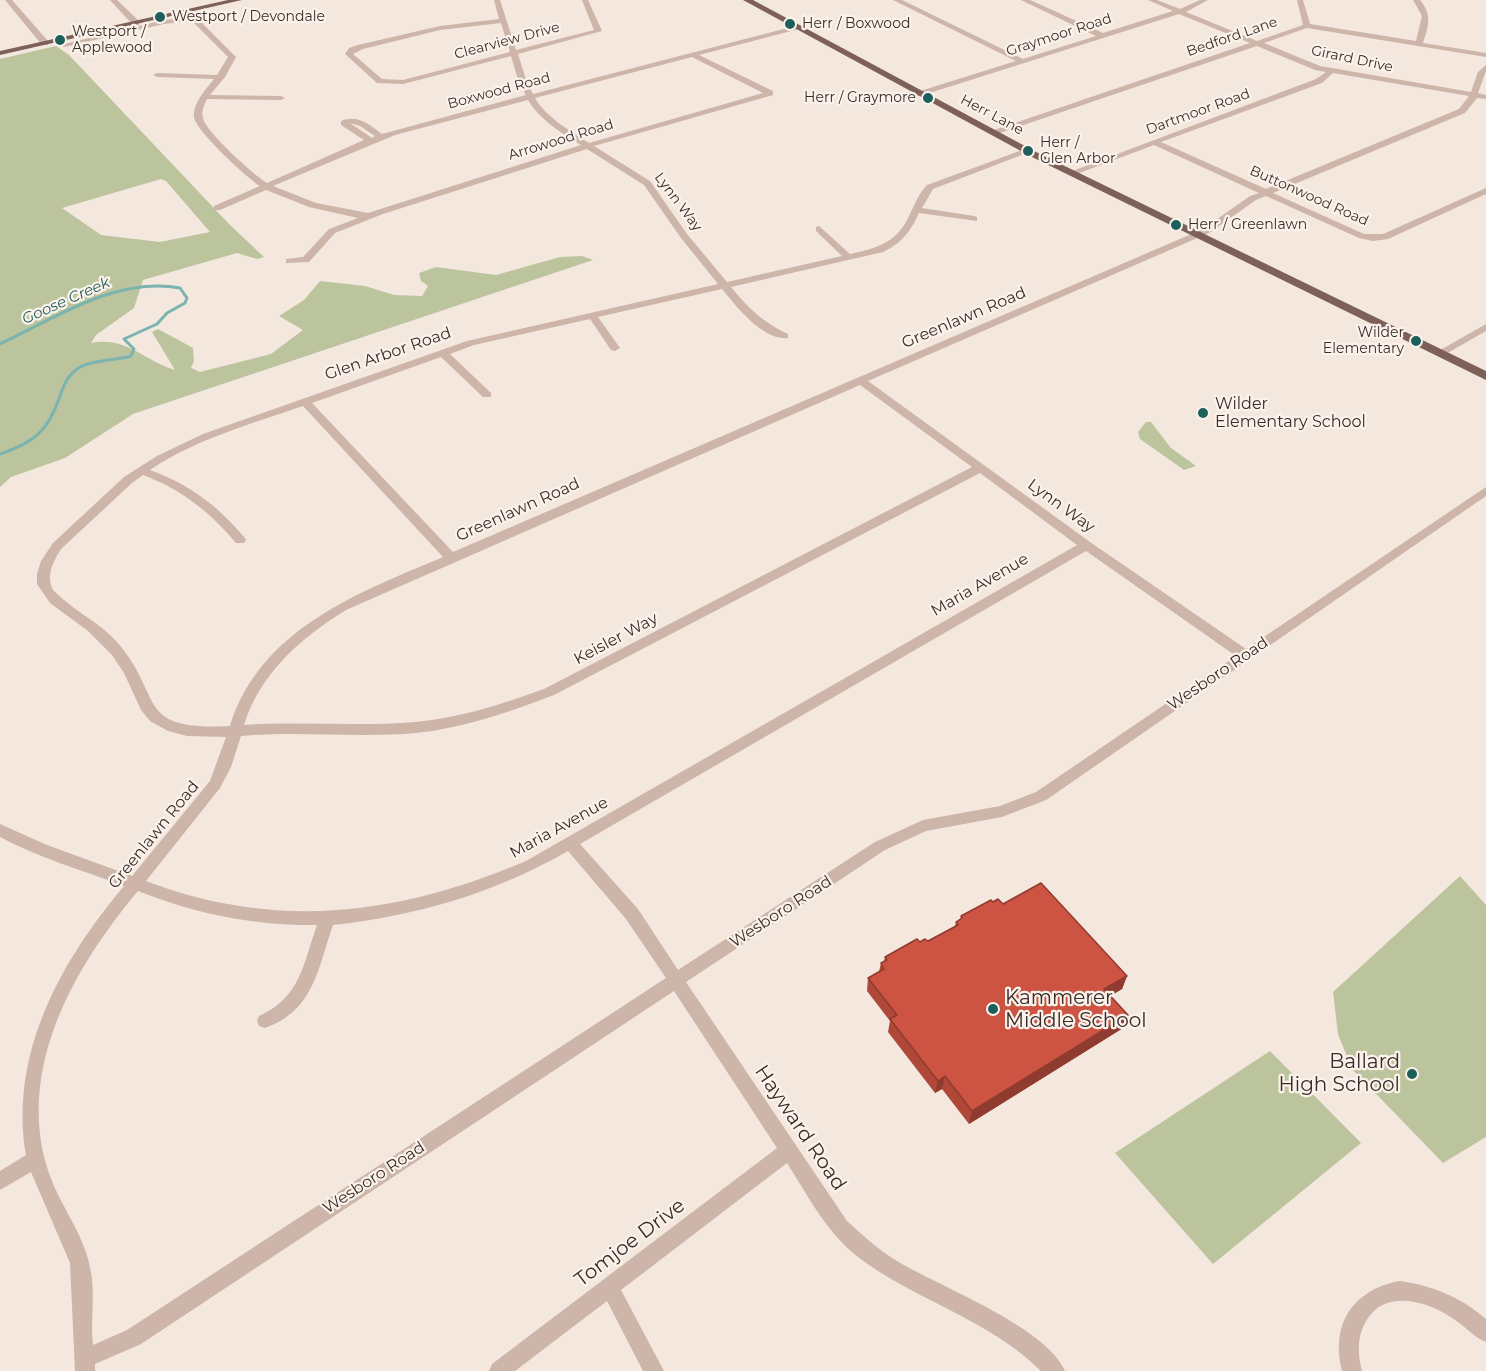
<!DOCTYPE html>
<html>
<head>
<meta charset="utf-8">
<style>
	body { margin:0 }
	canvas { display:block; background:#f4e7de }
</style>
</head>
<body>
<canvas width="1486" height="1371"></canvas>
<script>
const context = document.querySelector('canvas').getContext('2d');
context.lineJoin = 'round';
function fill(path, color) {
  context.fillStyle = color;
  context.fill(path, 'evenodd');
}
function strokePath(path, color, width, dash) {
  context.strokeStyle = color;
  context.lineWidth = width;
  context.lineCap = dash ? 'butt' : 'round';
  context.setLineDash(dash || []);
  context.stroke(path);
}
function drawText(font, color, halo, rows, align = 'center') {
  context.font = font + ' Montserrat,sans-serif';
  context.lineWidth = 4.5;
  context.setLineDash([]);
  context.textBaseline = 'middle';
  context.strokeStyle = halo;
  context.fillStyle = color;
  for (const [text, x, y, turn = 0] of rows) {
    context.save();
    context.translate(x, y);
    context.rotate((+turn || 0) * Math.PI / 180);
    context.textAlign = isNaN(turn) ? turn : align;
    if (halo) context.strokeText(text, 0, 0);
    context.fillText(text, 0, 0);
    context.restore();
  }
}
fill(new Path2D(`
	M56 46 69 55 229 224 264 257 257 259 237 253 143 280 134 308 96 335 91 343C126 336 143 360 175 370L152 332 158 329 193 348 194 361 191 368 200 372 271 354 303 330 279 316 304 300 320 281 365 286 394 295 422 296 428 286 421 281 419 273 436 267 496 275 560 257 582 256 593 260 133 414 65 458 11 477 0 487V59ZM161 179 166 181 210 232 160 242 101 235 62 208Z
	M1146 422H1151L1171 448 1196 466 1184 470 1140 439 1138 432Z
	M1460 876 1486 905V1137L1443 1163 1352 1069 1338 1034 1333 992Z
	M1270 1051 1361 1143 1213 1264 1115 1153Z`), '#bcc49d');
strokePath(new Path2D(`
	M0 344C55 318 117 276 180 288L187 298 185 303 167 313 157 324 124 339 134 349 131 356C114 361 93 359 77 369 67 376 64 385 60 396 48 431 35 442 0 454`), '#7bb3af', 3);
fill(new Path2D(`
	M5 0H12L48 41V45H42Z
	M110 0H117L139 21V25H133Z
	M494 0H500L516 50 594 30 582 0H588L602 31 518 54 527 83 533 94 799 25V29L699 55 773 91V95L594 146 650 181 687 234 727 282 842 256 816 231V227L819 226 850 254C878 248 898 242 910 214 915 204 919 193 927 185L1025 149 1032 151 933 189 922 208 974 216 977 217V221L919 213C911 231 901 244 883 252L731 287C748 308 763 322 788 334V338C763 341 736 306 722 289L598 317 620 348 615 351 611 350 590 319 474 345 450 354 491 393V397H483L441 357 312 403 453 552 1203 229 1250 196 1259 193 1154 145 1074 175 1067 173 1316 79 1326 72 1315 70 1257 46 994 135 990 133 991 131 1250 43 1179 14 920 96H917V92L1016 61 893 0H902L1023 59 1096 36 1021 0H1030L1103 33 1173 11 1148 0H1157L1180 9 1200 0H1208L1186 12 1257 41 1303 25 1297 0H1303L1310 24 1416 41 1422 16 1413 0H1420C1432 14 1429 26 1423 43L1486 53V57L1307 28 1264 43 1320 66 1471 92 1478 72 1486 65V71L1478 93 1486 95V99L1477 98 1465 113 1273 193 1364 234H1383L1486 188V194L1388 239 1373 241 1359 238 1266 196 1256 200 1209 233 868 381 1090 542 1246 649 1486 487V496L1046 800 1002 817 926 831 885 850 686 982 847 1221C863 1236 879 1250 897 1261 938 1286 1047 1327 1065 1371H1041C989 1319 916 1301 858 1257 827 1233 808 1196 787 1163L621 1290 664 1371H643L607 1301 515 1371H489L492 1364 777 1148 674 991 141 1344 95 1364V1371H75L70 1263 31 1172 0 1190V1171L26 1155C9 1053 61 961 124 886 82 870 39 858 0 837V824L47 845 132 876 210 781 226 737 187 736 168 731 150 721 141 710 124 673 112 655 88 631 50 603 37 584V574L41 561 53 543 124 477 157 456 203 434 467 341 718 284 681 238 644 185 587 149 383 214 335 233 309 262 286 263V259L303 257 329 229 358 218 309 207 266 190 220 210H214V206L260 186C246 177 196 131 194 117 193 103 206 89 214 79L157 77 153 75 157 73 217 75 228 57 192 21 164 24 64 47 60 45 164 20 188 18 182 12 189 10 236 57 225 77 210 95 281 96 285 98 281 100 207 99C204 105 201 111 203 118 205 131 254 175 267 183L364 140 341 125V121C357 114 369 124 382 134L526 95 519 83 511 56 403 84 377 83 345 54 349 48 358 45 440 26 499 19ZM501 23 510 52 403 80 382 79 353 54 363 49 440 30ZM692 57 763 93 589 143C569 130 547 118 535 98ZM1333 73 1469 96 1459 109 1266 189 1161 142 1322 83ZM528 100C540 120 561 133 581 145L368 213 316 203 273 186 395 135ZM350 123 360 126 375 136 372 138ZM860 385 972 467 544 689C502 704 460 718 415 722 358 727 301 721 244 725 260 673 301 638 346 610ZM303 406 443 557C358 593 260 629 230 726 133 731 165 697 117 642 98 621 72 610 53 590 46 575 53 562 61 549L132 483 143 475C181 489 210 512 236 543H244L246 540 244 537C218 506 189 484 150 470 196 439 251 424 303 406ZM980 473 1077 545 526 861C399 915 277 931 146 881L220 788 231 767 241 736C299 731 358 738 416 733 464 728 509 712 554 695ZM1086 551 1236 656 1036 792 1000 806 923 820 875 842 678 970 638 909 580 844ZM568 851 626 919 666 978 127 1330 93 1345C90 1320 96 1292 90 1267 83 1231 57 1202 47 1167 17 1066 75 966 138 891 196 914 254 926 317 925 303 964 301 997 259 1016L257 1021 259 1026 265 1028C314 1011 318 968 333 925 416 916 495 893 568 851Z
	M1486 324V331L1444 355H1436L1435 353Z
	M1399 1281C1431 1285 1461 1297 1486 1319V1342C1473 1337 1464 1325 1452 1318 1429 1302 1387 1289 1368 1318 1357 1334 1357 1352 1362 1371H1342C1330 1324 1353 1290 1399 1281Z`), '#cdb5a9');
fill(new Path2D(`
	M228 0H242L0 55V51Z
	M743 0H753L1038 153 1486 371V380L1032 157Z`), '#7d6159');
fill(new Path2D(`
	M993 902 1003 904 1127 976 1122 989 1110 996 1123 1028 969 1124 942 1089 935 1093 888 1032 890 1021 867 991 868 978 879 972 881 963 884 961 885 957 920 942 928 941 955 926 956 922 960 920 961 916Z`), '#b0483a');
fill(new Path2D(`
	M1127 976 1122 989 1100 1002 1104 989Z
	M1128 1015 1123 1028 969 1124 972 1111Z
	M945 1076 942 1089 935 1093 938 1081Z`), '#903b2f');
const building = new Path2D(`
	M1041 883 1127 976 1104 989 1128 1015 972 1111 945 1076 938 1081 890 1019 897 1015 868 978 884 969 881 963 887 960 885 957 917 939 920 942 925 939 928 941 958 925 956 922 962 918 961 916 991 900 993 902 998 899 1003 904Z`);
fill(building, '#cd5443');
strokePath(building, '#903b2f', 1.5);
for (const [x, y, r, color] of [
	[160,17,6,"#1c5f5b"],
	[790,24,6,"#1c5f5b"],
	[60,40,6,"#1c5f5b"],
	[928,98,6,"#1c5f5b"],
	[1028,151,6,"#1c5f5b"],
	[1176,225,6,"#1c5f5b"],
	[1416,341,6,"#1c5f5b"],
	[1203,413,6,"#1c5f5b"],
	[993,1009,6,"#1c5f5b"],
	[1412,1074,6,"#1c5f5b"]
]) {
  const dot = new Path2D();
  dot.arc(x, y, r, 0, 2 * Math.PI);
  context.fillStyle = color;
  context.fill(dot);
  strokePath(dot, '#fbf2eb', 2);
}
drawText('14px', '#3a2c29', '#fbf2eb', [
	["Westport / Devondale",172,17],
	["Herr / Boxwood",802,24],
	["Westport /",72,32],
	["Applewood",72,48],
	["Herr / Graymore",916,98,"right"],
	["Herr /",1040,143],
	["Glen Arbor",1040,159],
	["Herr / Greenlawn",1188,225],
	["Wilder",1404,333,"right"],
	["Elementary",1404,349,"right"]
], 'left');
drawText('14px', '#3a2c29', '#fbf2eb', [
	["Graymoor Road",1059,35,-18],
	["Bedford Lane",1232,37,-19],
	["Clearview Drive",507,41,-15],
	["Girard Drive",1352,59,12],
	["Boxwood Road",499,91,-15],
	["Dartmoor Road",1198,112,-20],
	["Herr Lane",992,115,28],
	["Arrowood Road",561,140,-17],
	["Buttonwood Road",1309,196,24],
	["Lynn Way",678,202,53]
]);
drawText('italic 15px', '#1c5f5b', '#fbf2eb', [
	["Goose Creek",66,301,-24]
]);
drawText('16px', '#3a2c29', '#fbf2eb', [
	["Greenlawn Road",964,318,-23],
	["Glen Arbor Road",388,354,-19],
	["Lynn Way",1061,506,36],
	["Greenlawn Road",518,510,-24],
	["Maria Avenue",980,585,-30],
	["Keisler Way",616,639,-28],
	["Wesboro Road",1218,674,-34],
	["Maria Avenue",559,828,-29],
	["Greenlawn Road",154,835,-51],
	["Wesboro Road",781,912,-33],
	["Wesboro Road",374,1178,-33]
]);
drawText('16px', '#3a2c29', '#fbf2eb', [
	["Wilder",1215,404],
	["Elementary School",1215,422]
], 'left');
drawText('20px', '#3a2c29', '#fbf2eb', [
	["Kammerer",1005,998],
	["Middle School",1005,1021],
	["Ballard",1400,1062,"right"],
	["High School",1400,1085,"right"]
], 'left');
drawText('20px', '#3a2c29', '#fbf2eb', [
	["Hayward Road",800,1128,56],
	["Tomjoe Drive",630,1243,-37]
]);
</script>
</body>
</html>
